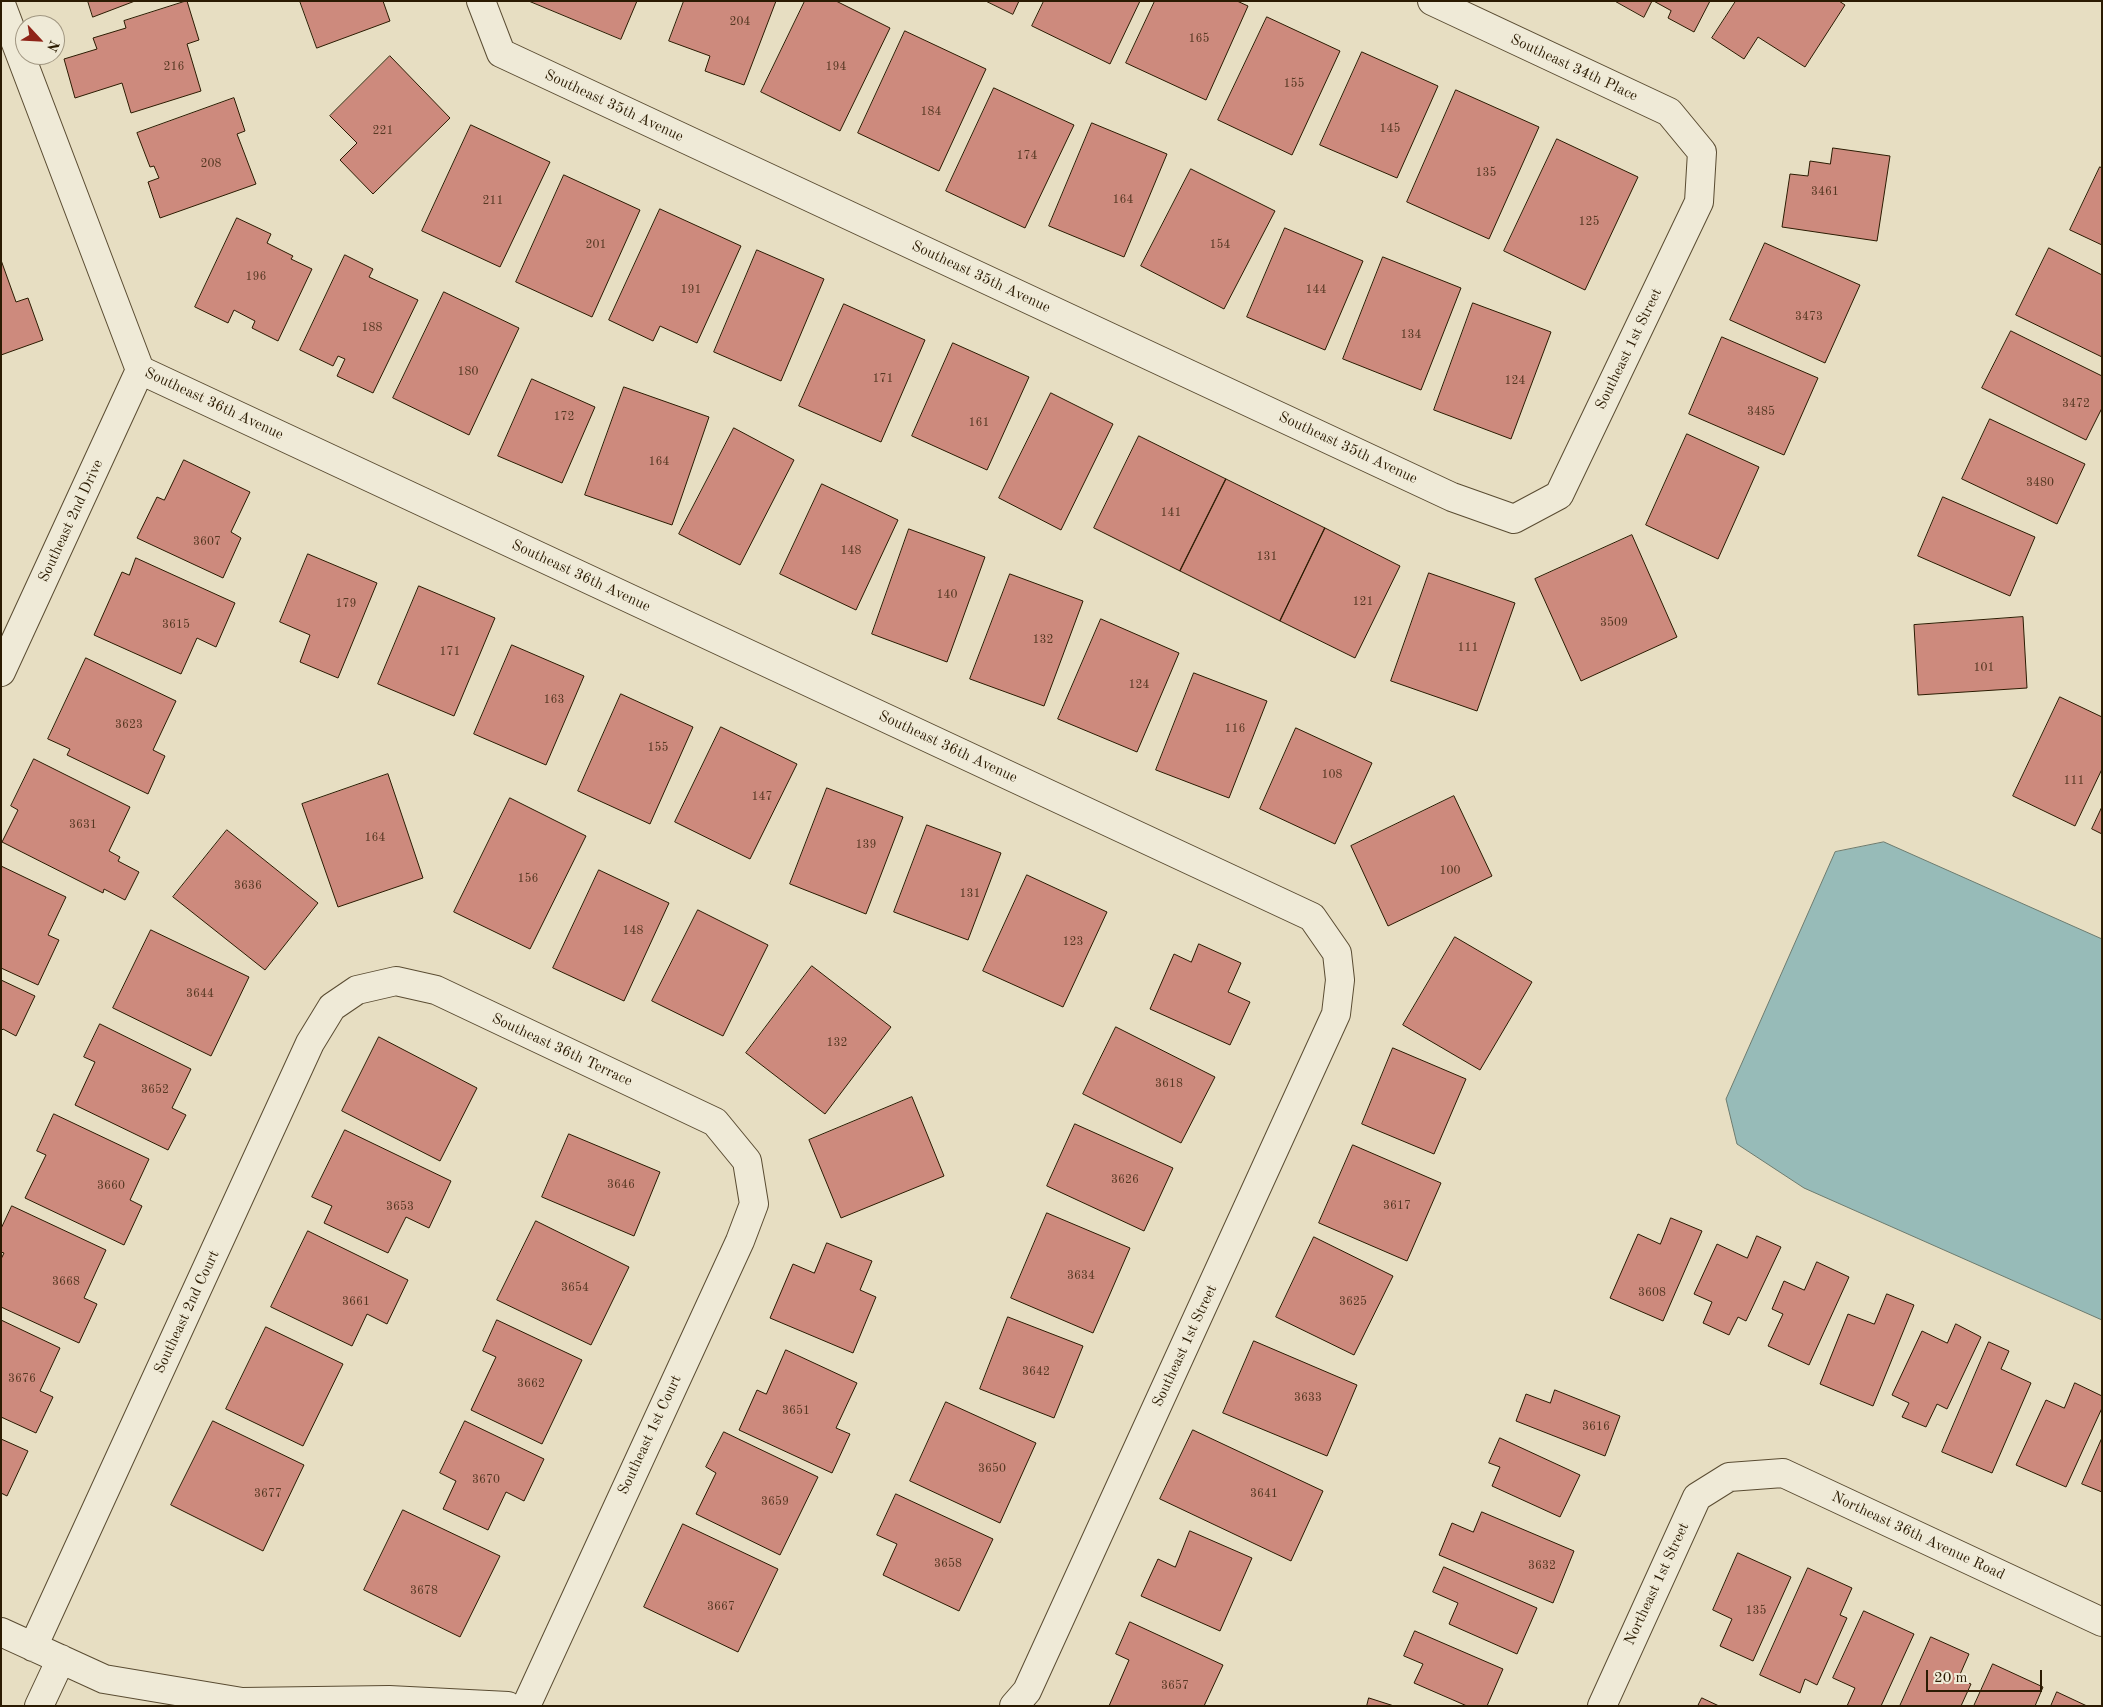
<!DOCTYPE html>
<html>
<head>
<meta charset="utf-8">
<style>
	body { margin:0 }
	#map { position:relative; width:2103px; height:1707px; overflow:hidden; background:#e7dec2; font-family:"Old Standard TT",serif }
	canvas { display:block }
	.frame { position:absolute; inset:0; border:2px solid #2b1b02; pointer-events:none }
	.north { position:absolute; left:15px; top:15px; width:50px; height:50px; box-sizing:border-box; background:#efead7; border:1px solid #a19782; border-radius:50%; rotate:115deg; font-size:14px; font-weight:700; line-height:20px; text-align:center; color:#2b1b02 }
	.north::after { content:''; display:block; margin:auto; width:18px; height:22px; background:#8f2418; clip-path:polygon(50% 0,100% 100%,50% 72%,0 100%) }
	.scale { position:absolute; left:1926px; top:1670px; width:116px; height:22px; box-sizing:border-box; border:2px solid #2b1b02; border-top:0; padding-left:6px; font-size:15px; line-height:18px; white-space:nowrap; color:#2b1b02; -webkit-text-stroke:4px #efead7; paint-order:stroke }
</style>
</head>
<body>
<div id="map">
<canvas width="2103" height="1707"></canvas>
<div class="frame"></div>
<div class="north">N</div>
<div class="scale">20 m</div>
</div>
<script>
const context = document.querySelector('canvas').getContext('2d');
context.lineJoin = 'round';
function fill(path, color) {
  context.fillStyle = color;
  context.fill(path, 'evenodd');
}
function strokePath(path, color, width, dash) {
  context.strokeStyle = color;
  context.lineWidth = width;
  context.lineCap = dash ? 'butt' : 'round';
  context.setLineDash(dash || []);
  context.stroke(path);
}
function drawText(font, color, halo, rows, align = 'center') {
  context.font = font + ' "Old Standard TT",serif';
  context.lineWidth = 4.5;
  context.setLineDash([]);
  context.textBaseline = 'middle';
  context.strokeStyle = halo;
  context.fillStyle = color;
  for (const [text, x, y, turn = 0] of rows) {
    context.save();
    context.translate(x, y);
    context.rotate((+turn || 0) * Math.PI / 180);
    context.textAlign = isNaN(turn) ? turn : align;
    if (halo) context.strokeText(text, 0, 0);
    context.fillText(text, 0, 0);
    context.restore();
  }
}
const water = new Path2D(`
	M1884 842 2102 939V1320L1804 1188 1737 1144 1726 1099 1835 852Z`);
fill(water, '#97bbb8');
strokePath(water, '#6c7b6f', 1);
const building = new Path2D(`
	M88 1H135L93 17Z
	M187 1 199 40 187 44 201 91 131 113 122 83 75 98 64 59 97 49 93 38 126 28 124 21Z
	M300 1H383L390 21 317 48Z
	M529 1H637L621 39Z
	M684 1H776L744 85 705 71 710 56 669 41Z
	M805 1H836L890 28 840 131 761 92Z
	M986 1H1019L1013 14Z
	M1044 1H1140L1110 64 1032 26Z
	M1155 1H1237L1248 6 1206 100 1126 63Z
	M1615 1H1652L1644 17Z
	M1654 1H1710L1694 32 1668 18 1671 11Z
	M1736 1H1839L1845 5 1805 67 1758 37 1744 59 1712 38Z
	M1267 17 1340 51 1292 155 1218 120Z
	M905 31 986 69 939 171 858 133Z
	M1362 52 1438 86 1397 178 1320 145Z
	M390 56 450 118 373 194 340 160 357 143 330 116Z
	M994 88 1074 125 1025 228 946 191Z
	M1456 90 1539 127 1489 239 1407 202Z
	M234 98 245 131 237 134 256 184 160 218 148 182 159 178 154 166 150 167 137 133Z
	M1092 123 1167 154 1124 257 1049 226Z
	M471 125 550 162 500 267 422 231Z
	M1557 139 1638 177 1585 290 1504 251Z
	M1833 148 1890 156 1877 241 1782 227 1790 174 1808 176 1810 161 1830 164Z
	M2100 167 2102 168V245L2070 230Z
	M1191 169 1275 211 1224 309 1141 266Z
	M564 175 640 210 592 317 516 282Z
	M660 209 741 246 697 343 660 326 653 341 609 320Z
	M237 218 271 234 267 243 293 256 291 259 312 269 278 341 252 328 255 321 234 310 228 323 195 307Z
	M1285 228 1363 261 1325 350 1247 317Z
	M1765 243 1860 285 1825 363 1730 320Z
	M2049 248 2102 275V357L2016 315Z
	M757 250 824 279 781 381 714 352Z
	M345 255 373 269 369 277 418 300 373 393 337 376 345 359 338 356 333 366 300 350Z
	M1383 257 1461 288 1421 390 1343 359Z
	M1 260 16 302 28 298 43 340 1 355Z
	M444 292 519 328 469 435 393 398Z
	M1473 303 1551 332 1511 439 1434 410Z
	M844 304 925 340 881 442 799 406Z
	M2011 331 2102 376V408L2086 440 1982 388Z
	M1722 337 1818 378 1784 455 1689 414Z
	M953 343 1029 377 987 470 912 436Z
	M532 379 595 407 562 483 498 456Z
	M624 387 709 417 672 525 585 495Z
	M1051 393 1113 424 1061 530 999 498Z
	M1990 419 2085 464 2057 524 1962 479Z
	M734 428 794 460 740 565 679 534Z
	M1687 434 1759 467 1718 559 1646 525Z
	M1139 436 1226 479 1180 571 1094 528Z
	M184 460 250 492 231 532 241 538 223 578 137 538 157 497 164 500Z
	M1226 479 1325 528 1280 621 1180 571Z
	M822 484 898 520 856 610 780 574Z
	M1943 497 2035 537 2010 596 1918 556Z
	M1325 528 1400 566 1355 658 1280 621Z
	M909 529 985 557 947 662 872 634Z
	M1632 535 1677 637 1581 681 1535 579Z
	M308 554 377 583 338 678 300 662 310 635 280 622Z
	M136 558 235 603 216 647 197 638 181 674 94 635 122 572 129 575Z
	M1429 573 1515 603 1477 711 1391 681Z
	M1010 574 1083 601 1044 706 970 679Z
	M419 586 495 618 454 716 378 684Z
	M2023 617 2027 688 1918 695 1914 625Z
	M1101 619 1179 653 1137 752 1058 719Z
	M512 645 584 676 546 765 474 734Z
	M86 658 176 701 153 750 165 756 148 794 67 755 70 749 48 739Z
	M1194 673 1267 701 1229 798 1156 770Z
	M621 694 693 727 650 824 578 791Z
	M2060 697 2102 717V769L2075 826 2013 796Z
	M721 727 797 764 750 859 675 822Z
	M1296 728 1372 763 1335 844 1260 809Z
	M34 759 130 807 109 851 120 857 118 861 139 872 125 900 104 889 103 893 2 842 18 810 11 806Z
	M388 774 423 878 338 907 302 804Z
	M827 788 903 817 866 914 790 884Z
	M1454 796 1492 876 1388 926 1351 846Z
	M510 798 586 836 530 949 454 912Z
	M2102 807V834L2092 829Z
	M927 825 1001 853 968 940 894 912Z
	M227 830 318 903 265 970 173 897Z
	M1 866 66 897 48 935 59 940 38 985 1 968Z
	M599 870 669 903 624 1001 553 968Z
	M1027 875 1107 912 1063 1007 983 971Z
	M698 910 768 945 723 1036 652 1001Z
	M151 930 249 977 211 1056 113 1008Z
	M1455 937 1532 982 1480 1070 1403 1025Z
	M1199 944 1241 963 1228 992 1250 1002 1230 1045 1150 1009 1174 954 1191 962Z
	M812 966 891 1027 825 1114 746 1053Z
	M1 980 35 996 16 1036 3 1029 1 1031Z
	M100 1024 191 1069 172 1108 186 1115 168 1150 75 1105 95 1062 84 1057Z
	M1116 1027 1215 1077 1181 1143 1083 1094Z
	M379 1037 477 1088 440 1161 342 1111Z
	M1393 1048 1466 1079 1434 1154 1362 1124Z
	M912 1097 944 1176 841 1218 809 1140Z
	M54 1114 149 1159 130 1200 142 1206 124 1245 25 1198 46 1155 37 1151Z
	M1075 1124 1173 1168 1144 1231 1047 1186Z
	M345 1130 451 1181 429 1228 406 1217 388 1253 324 1223 332 1206 312 1197Z
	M569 1134 660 1172 634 1236 542 1197Z
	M1353 1145 1441 1183 1407 1261 1319 1223Z
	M12 1206 106 1250 84 1298 97 1304 79 1343 1 1307V1259L4 1253 1 1252V1229Z
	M1047 1213 1130 1248 1093 1333 1011 1298Z
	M1671 1218 1702 1231 1663 1321 1610 1298 1638 1234 1660 1244Z
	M536 1221 629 1267 591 1345 497 1300Z
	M308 1231 408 1280 387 1324 367 1314 352 1346 271 1307Z
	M1757 1236 1781 1247 1746 1321 1738 1317 1729 1335 1703 1323 1712 1302 1694 1294 1717 1244 1747 1258Z
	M1314 1237 1393 1276 1354 1355 1276 1317Z
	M827 1243 872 1261 860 1290 876 1297 853 1353 770 1318 793 1264 814 1273Z
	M1817 1262 1849 1277 1809 1365 1768 1346 1783 1314 1772 1309 1784 1281 1804 1290Z
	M1887 1294 1914 1305 1873 1406 1820 1384 1848 1314 1874 1324Z
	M1008 1317 1083 1346 1054 1418 980 1389Z
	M1 1320 60 1348 40 1391 53 1397 36 1433 1 1417Z
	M497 1320 582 1360 542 1444 471 1410 496 1357 483 1351Z
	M1956 1324 1981 1337 1947 1409 1937 1404 1926 1427 1902 1417 1909 1403 1892 1395 1922 1331 1947 1343Z
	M266 1327 343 1364 303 1446 226 1409Z
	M1254 1341 1357 1385 1327 1456 1223 1413Z
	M1989 1342 2009 1351 2001 1369 2031 1383 1992 1473 1942 1452Z
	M786 1350 857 1383 836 1428 850 1434 832 1473 739 1430 757 1390 766 1394Z
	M2075 1383 2102 1396V1408L2066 1487 2016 1465 2046 1400 2064 1408Z
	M1555 1390 1620 1416 1605 1456 1516 1421 1526 1394 1550 1403Z
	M946 1402 1036 1443 1000 1523 910 1481Z
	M213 1421 304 1465 263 1551 171 1505Z
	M465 1421 544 1459 524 1501 506 1492 488 1530 443 1509 456 1481 440 1473Z
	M1193 1430 1323 1491 1291 1561 1160 1499Z
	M724 1432 818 1477 780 1555 696 1514 716 1473 706 1467Z
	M1500 1438 1580 1475 1560 1517 1492 1486 1500 1467 1489 1463Z
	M2102 1438V1492L2082 1484Z
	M1 1439 28 1451 7 1496 1 1493Z
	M896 1494 993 1539 959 1611 883 1575 897 1544 877 1535Z
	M403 1510 500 1556 460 1637 364 1590Z
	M1482 1512 1574 1551 1553 1603 1439 1555 1452 1523 1473 1532Z
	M683 1524 778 1569 738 1652 644 1607Z
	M1190 1531 1252 1558 1220 1631 1141 1596 1158 1559 1175 1567Z
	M1738 1553 1791 1577 1753 1661 1720 1646 1732 1619 1713 1610Z
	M1444 1567 1537 1608 1517 1654 1449 1624 1458 1603 1433 1592Z
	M1808 1568 1852 1588 1840 1615 1847 1618 1817 1685 1805 1679 1800 1693 1760 1675Z
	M1864 1611 1914 1634 1881 1706H1847L1855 1688 1833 1678Z
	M1130 1622 1223 1665 1204 1706H1109L1129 1660 1116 1654Z
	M1415 1631 1503 1669 1487 1706H1467L1414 1683 1423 1664 1404 1656Z
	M1931 1637 1969 1654 1958 1679 1971 1684 1961 1706H1900Z
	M1993 1664 2043 1687 2035 1706H1974Z
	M2057 1692 2087 1706H2051Z
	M1369 1698 1394 1706H1367Z
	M1702 1698 1719 1706H1698Z`);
fill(building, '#cd8a7d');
strokePath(building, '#2b1b02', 1);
const street = new Path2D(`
	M481 1 501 53 1452 497 1514 519 1559 495 1699 202 1702 152 1669 112 1432 1
	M1 4 140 370 1312 917 1337 953 1340 980 1336 1014 1027 1691 1014 1706
	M1 672 140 370
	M1 1632 104 1679 242 1702 389 1700 508 1706
	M33 1647 310 1043 332 1007 357 990 396 981 436 990 715 1122 747 1161 754 1204 740 1241 526 1706
	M39 1706 61 1659
	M1602 1706 1697 1497 1729 1477 1783 1473 2102 1622`);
strokePath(street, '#5a4c32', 30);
strokePath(street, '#efead7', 28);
drawText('12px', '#543721', null, [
	["204",740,22],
	["165",1199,39],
	["216",174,67],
	["194",836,67],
	["155",1294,84],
	["184",931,112],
	["145",1390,129],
	["221",383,131],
	["174",1027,156],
	["208",211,164],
	["135",1486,173],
	["3461",1825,192],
	["164",1123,200],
	["211",493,201],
	["125",1589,222],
	["201",596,245],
	["154",1220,245],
	["196",256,277],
	["191",691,290],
	["144",1316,290],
	["3473",1809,317],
	["188",372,328],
	["134",1411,335],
	["180",468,372],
	["171",883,379],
	["124",1515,381],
	["3472",2076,404],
	["3485",1761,412],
	["172",564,417],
	["161",979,423],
	["164",659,462],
	["3480",2040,483],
	["141",1171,513],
	["3607",207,542],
	["148",851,551],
	["131",1267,557],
	["140",947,595],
	["121",1363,602],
	["179",346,604],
	["3509",1614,623],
	["3615",176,625],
	["132",1043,640],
	["111",1468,648],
	["171",450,652],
	["101",1984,668],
	["124",1139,685],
	["163",554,700],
	["3623",129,725],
	["116",1235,729],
	["155",658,748],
	["108",1332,775],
	["111",2074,781],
	["147",762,797],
	["3631",83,825],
	["164",375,838],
	["139",866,845],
	["100",1450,871],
	["156",528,879],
	["3636",248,886],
	["131",970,894],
	["148",633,931],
	["123",1073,942],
	["3644",200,994],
	["132",837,1043],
	["3618",1169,1084],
	["3652",155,1090],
	["3626",1125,1180],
	["3646",621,1185],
	["3660",111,1186],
	["3617",1397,1206],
	["3653",400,1207],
	["3634",1081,1276],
	["3668",66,1282],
	["3654",575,1288],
	["3608",1652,1293],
	["3661",356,1302],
	["3625",1353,1302],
	["3642",1036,1372],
	["3676",22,1379],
	["3662",531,1384],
	["3633",1308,1398],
	["3651",796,1411],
	["3616",1596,1427],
	["3650",992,1469],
	["3670",486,1480],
	["3677",268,1494],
	["3641",1264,1494],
	["3659",775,1502],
	["3658",948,1564],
	["3632",1542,1566],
	["3678",424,1591],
	["3667",721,1607],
	["135",1756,1611],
	["3657",1175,1686]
]);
drawText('15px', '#2b1b02', '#efead7', [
	["Southeast 34th Place",1574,68,25],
	["Southeast 35th Avenue",614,106,25],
	["Southeast 35th Avenue",981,277,25],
	["Southeast 1st Street",1629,349,-64],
	["Southeast 36th Avenue",214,404,25],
	["Southeast 35th Avenue",1348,448,25],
	["Southeast 2nd Drive",71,521,-65],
	["Southeast 36th Avenue",581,576,25],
	["Southeast 36th Avenue",948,747,25],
	["Southeast 36th Terrace",562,1050,25],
	["Southeast 2nd Court",187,1312,-65],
	["Southeast 1st Street",1185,1346,-65],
	["Southeast 1st Court",650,1435,-65],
	["Northeast 36th Avenue Road",1918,1536,25],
	["Northeast 1st Street",1657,1584,-65]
]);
</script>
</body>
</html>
